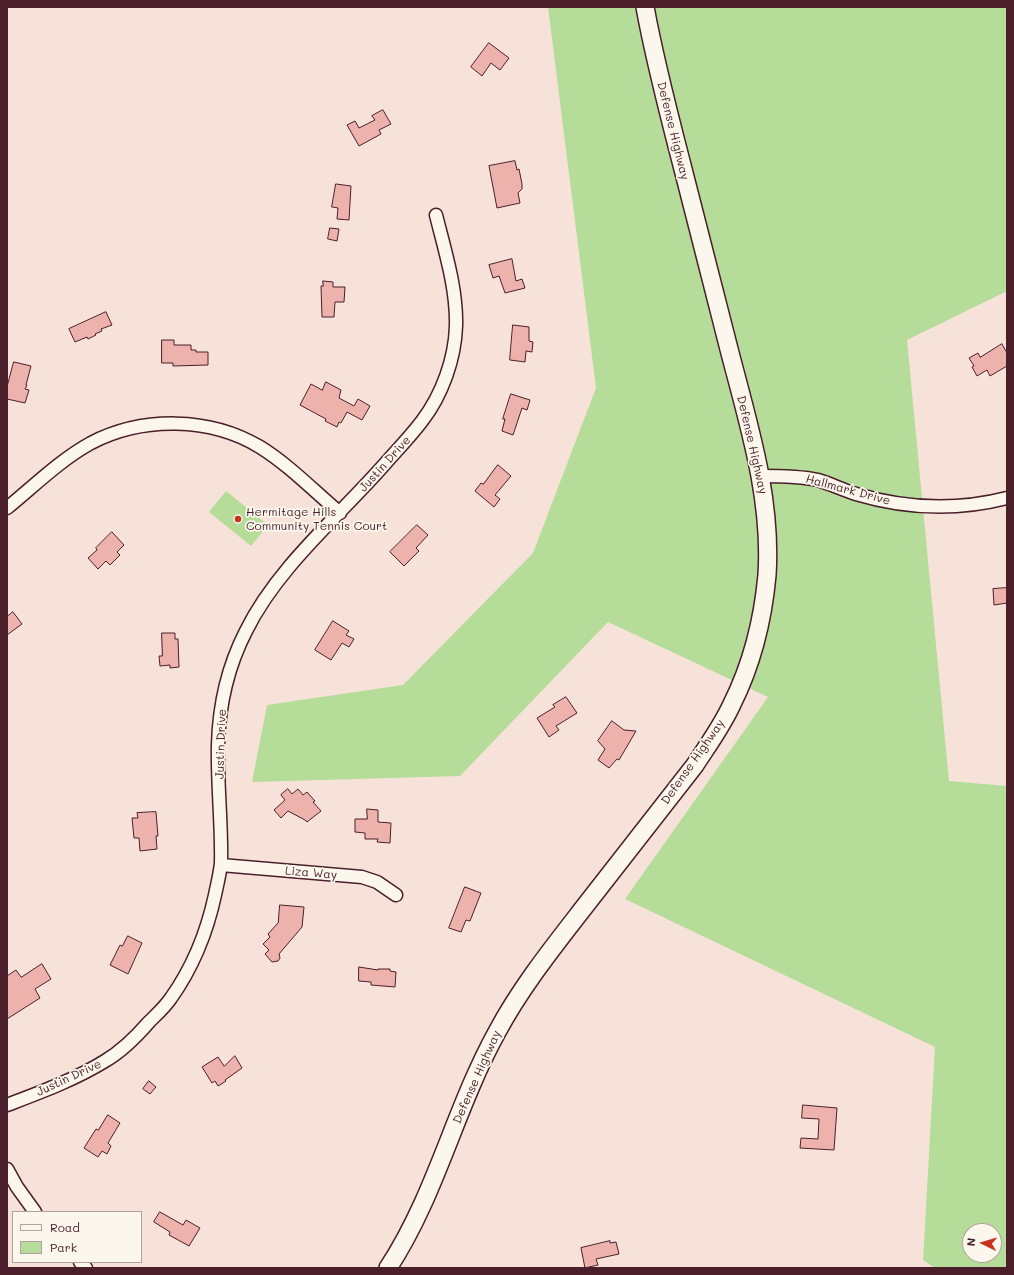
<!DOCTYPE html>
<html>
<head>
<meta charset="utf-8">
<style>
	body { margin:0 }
	#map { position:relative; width:1014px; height:1275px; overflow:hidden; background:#f7e2d9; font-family:Mali,sans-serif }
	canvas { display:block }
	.frame { position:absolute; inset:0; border:8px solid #4a1f2b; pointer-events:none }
	.legend { position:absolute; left:12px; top:1211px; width:130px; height:52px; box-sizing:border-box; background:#fbf7ec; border:1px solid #b4a19f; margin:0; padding:5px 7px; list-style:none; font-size:12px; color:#4a1f2b }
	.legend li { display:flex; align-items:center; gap:8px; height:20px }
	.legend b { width:20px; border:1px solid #b4a19f }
	.north { position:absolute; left:962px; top:1223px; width:40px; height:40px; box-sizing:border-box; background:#fbf7ec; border:1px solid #b4a19f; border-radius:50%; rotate:275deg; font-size:11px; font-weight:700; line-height:16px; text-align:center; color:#4a1f2b }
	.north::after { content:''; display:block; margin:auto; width:14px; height:18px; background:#c8321e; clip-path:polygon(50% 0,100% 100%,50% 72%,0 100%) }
</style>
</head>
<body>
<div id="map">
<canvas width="1014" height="1275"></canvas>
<div class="frame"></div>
<ul class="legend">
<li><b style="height:5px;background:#fbf7ec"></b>Road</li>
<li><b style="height:11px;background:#b5dd99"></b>Park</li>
</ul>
<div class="north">N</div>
</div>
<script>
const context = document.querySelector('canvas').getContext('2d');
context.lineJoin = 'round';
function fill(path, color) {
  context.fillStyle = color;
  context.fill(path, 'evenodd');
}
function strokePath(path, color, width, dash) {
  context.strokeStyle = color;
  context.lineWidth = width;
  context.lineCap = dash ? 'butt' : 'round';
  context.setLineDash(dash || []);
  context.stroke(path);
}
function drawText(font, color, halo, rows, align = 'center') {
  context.font = font + ' Mali,sans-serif';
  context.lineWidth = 3.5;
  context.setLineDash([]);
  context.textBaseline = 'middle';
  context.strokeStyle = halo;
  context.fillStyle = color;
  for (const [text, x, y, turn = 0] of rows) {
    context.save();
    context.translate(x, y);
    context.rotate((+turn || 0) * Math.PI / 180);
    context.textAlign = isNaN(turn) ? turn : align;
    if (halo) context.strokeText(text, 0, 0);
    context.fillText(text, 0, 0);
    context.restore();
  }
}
fill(new Path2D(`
	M548 7H1007V291L907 340 949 781 1007 786V1268H935L923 1260 935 1047 625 899 768 697 608 622 460 776 252 782 267 705 403 685 533 553 596 388ZM970 1231H994V1255H970Z
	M226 491 268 525 251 546 209 512Z`), '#b5dd99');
const building = new Path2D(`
	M489 43 509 58 500 70 491 63 482 76 471 67Z
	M383 110 391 124 379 130 381 134 359 146 347 125 355 121 359 128 375 120 372 116Z
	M515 161 517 170 519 169 522 184V189L518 193 520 203 497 208 489 166Z
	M336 184 351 186 349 220 337 219 338 208 332 207Z
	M330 228 339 229 337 241 328 239Z
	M512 259 516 281 522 279 525 288 505 293 499 276 493 278 489 265Z
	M323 281 333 282V287H345L344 302H335L334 317H322L321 286H323Z
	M106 312 112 325 101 329 102 331 95 334 96 335 88 339 87 337 75 342 69 329Z
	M513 325 529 327V341L533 342 532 352 526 351 525 362 510 360Z
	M162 340H174V345H191V350H196V352H208V365L173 366V363H162Z
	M1002 344 1007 353V366L990 376 987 370 977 376 972 367 974 366 969 358 978 353 980 357Z
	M14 362 31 366 26 385H27L25 389 29 390 25 403 7 399V387Z
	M326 382 341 390 339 398 354 406 358 399 370 406 362 420 347 412 341 423 339 422 337 427 325 421 326 419 300 405 311 384 322 390Z
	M511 394 530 400 527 410 522 408 513 435 502 431 505 419H503Z
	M498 465 511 476 495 495 500 499 494 507 475 491 481 483 483 484Z
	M417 525 428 535 416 548 419 551 404 566 390 552Z
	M112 532 124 545 117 552 120 555 110 565 106 561 98 569 88 558 97 550 96 548Z
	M1007 588V603L994 605 993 589Z
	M13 612 22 624 7 635V617Z
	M333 621 349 631 346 635 354 639 349 647 342 643 331 660 315 650Z
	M162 633H175V639H178L179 667 170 668V665L160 666 159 656H162Z
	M566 697 577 713 556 726 559 730 549 737 537 718 555 707 553 705Z
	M612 721 624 730 636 731 619 760 617 759 609 768 598 760 605 749 598 741Z
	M288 789 292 794 298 789 303 795 307 792 315 801 313 802 321 811 307 822 305 820 288 811 281 818 274 810 285 800 281 795Z
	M367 809 378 810V822L391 823 390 843 377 842 378 839H365V833L355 832V819H367Z
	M156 812 158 836H156L157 849 140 851 139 838H134L132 818H138L137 813Z
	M465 887 481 893 470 921 466 920 461 932 449 928Z
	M280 905 304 907 302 927 279 954 280 958 278 961 272 962 265 954 269 950 263 944 270 937 268 934 278 923Z
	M128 936 142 943 128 974 110 965 120 945 122 946Z
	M42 964 51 979 35 989 40 998 7 1019V976L16 970 21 977Z
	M359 967 378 970V969H390V971L396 972 395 987 371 985V982L359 981Z
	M235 1056 242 1068 225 1080 226 1081 218 1086 215 1081 212 1083 202 1067 218 1057 224 1066Z
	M149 1081 156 1087 150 1094 143 1089Z
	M803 1105 837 1108 834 1150 800 1148 801 1138 818 1139 819 1119 802 1118Z
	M108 1115 120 1123 108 1143 111 1146 107 1154 102 1151 98 1157 84 1148 96 1129 98 1130Z
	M160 1212 183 1225 186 1220 200 1228 189 1246 169 1235 170 1232 154 1222Z
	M610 1241V1243L616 1242 619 1254 596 1259 598 1265 585 1268 581 1248Z`);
fill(building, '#edb2ac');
strokePath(building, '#4a1f2b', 1);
const minor = new Path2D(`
	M760 476C779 476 800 476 818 480 831 484 843 490 856 494 906 509 956 511 1007 498
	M7 508C34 486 60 460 91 443 143 416 210 417 260 447 289 465 314 491 340 513
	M221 865 362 877 377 882 396 895
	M7 1105C41 1092 74 1080 105 1061 122 1051 136 1037 149 1022 157 1014 165 1007 171 998 193 967 207 932 215 895 217 885 220 874 221 863 222 824 217 784 218 745 219 706 228 666 246 631 277 568 337 518 383 466 396 451 410 437 422 421 442 395 455 359 456 326 457 289 445 251 436 215
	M7 1169 17 1187 35 1212
	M80 1262 86 1268`);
const secondary = new Path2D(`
	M388 1268C436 1195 455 1108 497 1032 521 987 554 946 585 906 622 859 658 812 695 765 708 745 722 726 732 704 752 664 763 619 767 575 772 499 749 426 730 353 714 292 699 230 683 169 669 115 655 62 645 7`);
strokePath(minor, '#4a1f2b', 15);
strokePath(secondary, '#4a1f2b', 20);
strokePath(minor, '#fbf7ec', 12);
strokePath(secondary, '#fbf7ec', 17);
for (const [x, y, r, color] of [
	[238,519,4,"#c8321e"]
]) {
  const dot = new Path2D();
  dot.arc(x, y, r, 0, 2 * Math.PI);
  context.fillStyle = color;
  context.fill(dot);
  strokePath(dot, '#fbf7ec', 1.5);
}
drawText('12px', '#4a1f2b', '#fbf7ec', [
	["Defense Highway",673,131,76],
	["Defense Highway",752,445,77],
	["Justin Drive",385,464,-48],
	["Hallmark Drive",848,490,15],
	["Justin Drive",221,744,-88],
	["Defense Highway",693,762,-55],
	["Liza Way",311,873,5],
	["Defense Highway",477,1077,-66],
	["Justin Drive",69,1078,-25]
]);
drawText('12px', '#4a1f2b', '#fbf7ec', [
	["Hermitage Hills",246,512],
	["Community Tennis Court",246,526]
], 'left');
</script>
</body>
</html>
